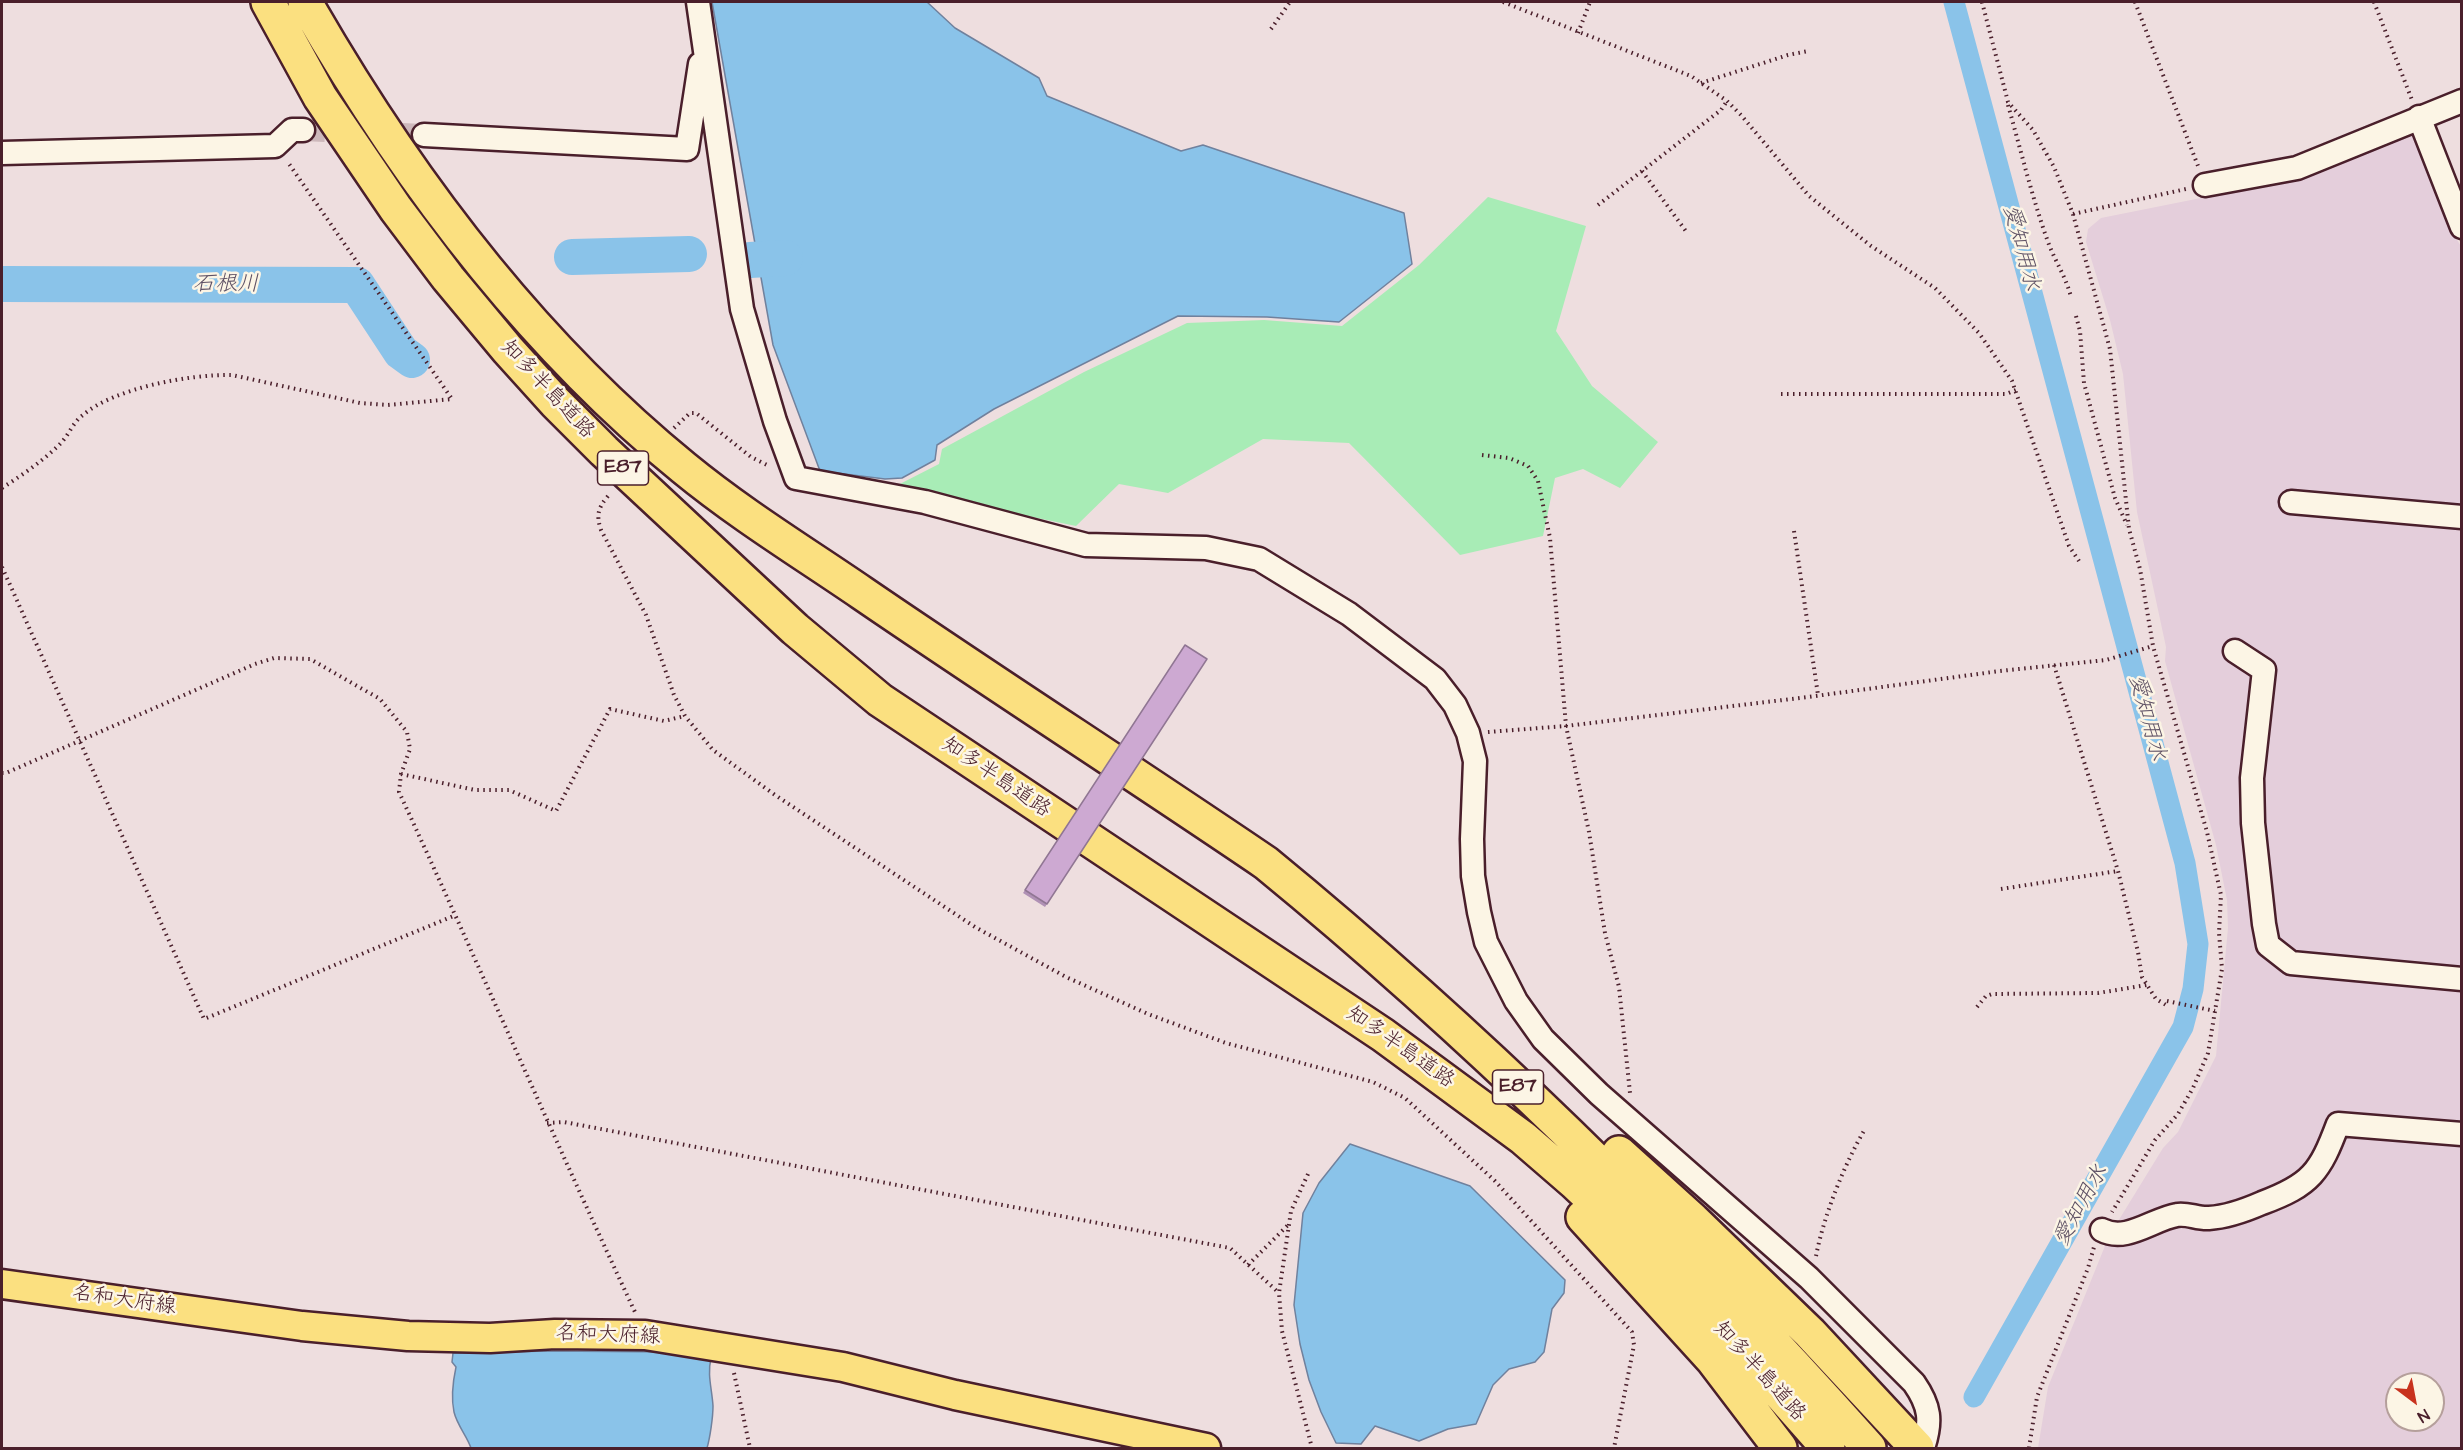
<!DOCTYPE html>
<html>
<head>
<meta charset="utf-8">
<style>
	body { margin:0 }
	#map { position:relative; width:2463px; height:1450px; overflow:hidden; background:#eededf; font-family:"Architects Daughter",sans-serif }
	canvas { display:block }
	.frame { position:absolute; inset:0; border:3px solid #4a1f2b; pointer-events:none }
	.north { position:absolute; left:2385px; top:1372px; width:60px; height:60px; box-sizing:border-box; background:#fcf5e5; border:2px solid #b59f9b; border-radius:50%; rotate:148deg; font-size:16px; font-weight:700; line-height:24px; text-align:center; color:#4a1f2b }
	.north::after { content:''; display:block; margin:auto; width:21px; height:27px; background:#c8321e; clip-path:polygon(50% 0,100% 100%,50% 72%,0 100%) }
</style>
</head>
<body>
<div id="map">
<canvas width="2463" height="1450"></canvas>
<div class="frame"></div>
<div class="north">N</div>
</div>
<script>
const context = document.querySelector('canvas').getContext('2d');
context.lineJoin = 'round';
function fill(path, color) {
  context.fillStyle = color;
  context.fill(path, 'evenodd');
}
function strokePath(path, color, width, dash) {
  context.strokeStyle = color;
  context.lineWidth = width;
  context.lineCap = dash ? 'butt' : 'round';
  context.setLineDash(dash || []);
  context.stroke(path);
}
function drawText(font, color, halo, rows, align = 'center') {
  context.font = font + ' "Architects Daughter","Klee One",sans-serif';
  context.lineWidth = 5;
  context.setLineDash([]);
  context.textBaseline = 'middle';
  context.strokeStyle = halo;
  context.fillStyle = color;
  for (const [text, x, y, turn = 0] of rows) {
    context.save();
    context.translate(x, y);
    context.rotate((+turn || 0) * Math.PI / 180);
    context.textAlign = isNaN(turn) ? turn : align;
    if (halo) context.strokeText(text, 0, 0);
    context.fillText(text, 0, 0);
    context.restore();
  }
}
fill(new Path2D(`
	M2408 134 2419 141 2454 235 2462 248 2461 1448H2038L2048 1387 2109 1236 2163 1148 2178 1132 2216 1056 2228 928 2227 900 2216 845 2165 661 2166 647 2137 512 2123 374 2110 320 2086 242 2088 229 2101 218 2291 180ZM2397 1384H2433V1420H2397Z`), '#e4cedb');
fill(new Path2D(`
	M1488 197 1586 226 1556 331 1592 386 1658 442 1620 488 1583 469 1555 478 1543 536 1460 555 1349 443 1263 439 1168 493 1119 484 1076 526 892 488 939 464 942 449 1084 372 1187 323 1264 320 1342 326 1419 265Z`), '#a8ecb6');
const water = new Path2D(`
	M712 2H927L955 28 1039 78 1047 96 1181 151 1203 145 1404 213 1412 264 1339 322 1267 317 1178 316 994 409 937 445 935 460 902 478 885 479 820 471 773 345Z
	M1350 1144 1470 1186 1565 1280 1564 1293 1552 1309 1544 1352 1535 1362 1509 1369 1493 1385 1476 1424 1448 1429 1419 1441 1375 1426 1361 1444 1336 1443 1321 1412 1309 1380 1300 1344 1294 1305 1303 1213 1319 1183Z
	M549 1351 673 1352 711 1358C707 1375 712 1389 713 1406 713 1417 710 1438 707 1448H471C467 1436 457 1425 454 1412 451 1398 453 1381 456 1367L452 1362 453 1353Z`);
fill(water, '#8ac3e9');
strokePath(water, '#70819d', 1.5);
strokePath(new Path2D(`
	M1954 2 2185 863 2198 944 2193 989 2183 1027 1974 1397`), '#8ac3e9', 21);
strokePath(new Path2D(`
	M572 257 689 254
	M750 260 785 258
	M2 284 357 285 401 352 412 360`), '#8ac3e9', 36);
strokePath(new Path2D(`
	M303 130 424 135`), '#cdb8bb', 22, [22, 11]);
const minor = new Path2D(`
	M698 2 742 309 775 421 796 478 925 502 1086 545 1206 548 1259 559 1349 614 1435 679 1455 705 1468 733 1475 761 1472 839 1473 876 1479 912 1486 942 1516 1001 1543 1039 1599 1094 1809 1278 1914 1383C1930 1406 1932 1421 1923 1448
	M2419 117 2462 227
	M424 135 687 149 700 64
	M2 153 275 146 292 130H303
	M2205 185 2297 168 2462 101
	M2291 502 2462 517
	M2235 651 2264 670 2252 778 2253 823 2264 924 2268 945 2291 963 2462 979
	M2102 1230C2126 1243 2153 1219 2177 1215 2187 1213 2198 1219 2209 1218 2226 1217 2246 1210 2262 1203 2311 1185 2320 1172 2338 1124L2462 1134`);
const major = new Path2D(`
	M2 1284 302 1326 408 1336 490 1338 555 1334 645 1335 843 1367 955 1395 1206 1448`);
const highway = new Path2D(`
	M268 2 320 97 396 209 448 278 508 350 555 402 604 451 795 629 880 700 1383 1035 1523 1138 1575 1183 1628 1233 1761 1372 1828 1448
	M305 2C404 175 528 341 684 468 740 514 802 552 862 593 995 684 1132 772 1266 863 1483 1041 1683 1239 1869 1448
	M1619 1153 1693 1220 1810 1333 1917 1448
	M1583 1217 1713 1360 1780 1448`);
strokePath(minor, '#4a1f2b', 27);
strokePath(major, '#4a1f2b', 33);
strokePath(highway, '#4a1f2b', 38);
strokePath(new Path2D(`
	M1503 2 1691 76 1727 101 1741 115 1809 196 1871 246 1935 288 1979 333 2012 381 2069 546 2079 561
	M1982 2 2008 102 2033 130 2054 167 2073 214 2110 349 2129 529 2140 569 2153 646 2207 832 2221 895 2219 933 2222 969 2208 1053 2193 1088 2178 1114 2155 1140 2112 1212
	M2135 2 2198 166
	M2374 2 2412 100
	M1271 29 1290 2
	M1578 33 1590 2
	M1701 83 1788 55 1808 51
	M2008 105C2021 151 2032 197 2048 242 2055 261 2066 277 2071 297
	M1642 171 1688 234
	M1598 205 1721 110 1727 101
	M2073 214 2186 189
	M2076 316 2080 331 2084 383 2115 498 2127 525
	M1781 394H2006L2016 390
	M674 428 690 413H696L751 457 769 466
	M1482 455 1509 458 1528 466 1538 481 1550 538 1566 726 1589 832 1605 933 1619 987 1630 1093
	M2 488C22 475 43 461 60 444 69 435 73 422 83 415 114 388 191 374 232 375L360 403 388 405 452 399 287 161
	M608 496C598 508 596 515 601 530L646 615 674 695 685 716 713 750 775 795 975 927 1066 977 1148 1014 1226 1043 1373 1082 1405 1098 1495 1181 1632 1332 1634 1345 1614 1448
	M1794 531 1818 695
	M2 567 204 1019 456 915
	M2054 665 2118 871 2138 952 2142 977 2156 999 2166 1005
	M1488 732 1566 726 1808 697 2000 671 2106 660 2153 646
	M2 773H6L255 664 274 658 310 659 380 699 407 732 410 749 401 774 399 792C479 965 554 1139 635 1312
	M401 774 475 790H509L556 811 610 709 664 721 685 716
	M2001 889 2118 871
	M2167 1001 2215 1011
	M1977 1007 1986 996 1992 994 2098 993 2147 985
	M547 1123 564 1122 1230 1248 1279 1293
	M1308 1174 1291 1211 1279 1293 1282 1331 1312 1448
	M1816 1256C1824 1215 1844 1165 1865 1129
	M1248 1265 1288 1225
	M734 1373 750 1448
	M2029 1448 2037 1397 2088 1268 2094 1247`), '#4a1f2b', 4, [1.5, 4.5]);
strokePath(minor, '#fcf5e5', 22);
strokePath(major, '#fbe080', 28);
strokePath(highway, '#fbe080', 33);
fill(new Path2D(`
	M1185 645 1207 659 1045 907 1023 893Z`), '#b091b5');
const building = new Path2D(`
	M1185 645 1207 659 1047 904 1025 890Z`);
fill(building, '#cda9d2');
strokePath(building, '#907693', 1.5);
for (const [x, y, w] of [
	[623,468,51],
	[1518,1087,51]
]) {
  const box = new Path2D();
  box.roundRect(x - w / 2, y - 17, w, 34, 4.5);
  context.fillStyle = '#fcf5e5';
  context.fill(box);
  strokePath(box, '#4a1f2b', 1.5);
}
drawText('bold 20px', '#4a1f2b', null, [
	["E87",623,468],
	["E87",1518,1087]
]);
drawText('21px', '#4a1f2b', '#fcf5e5', [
	["知多半島道路",547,390,47],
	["知多半島道路",996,778,34],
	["知多半島道路",1400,1048,35],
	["名和大府線",124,1301,8],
	["名和大府線",608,1336,2],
	["知多半島道路",1759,1372,48]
]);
drawText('italic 22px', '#5d5064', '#fcf5e5', [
	["愛知用水",2020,248,75],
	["石根川",226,285],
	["愛知用水",2146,718,75],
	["愛知用水",2082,1206,-61]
]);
</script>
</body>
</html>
